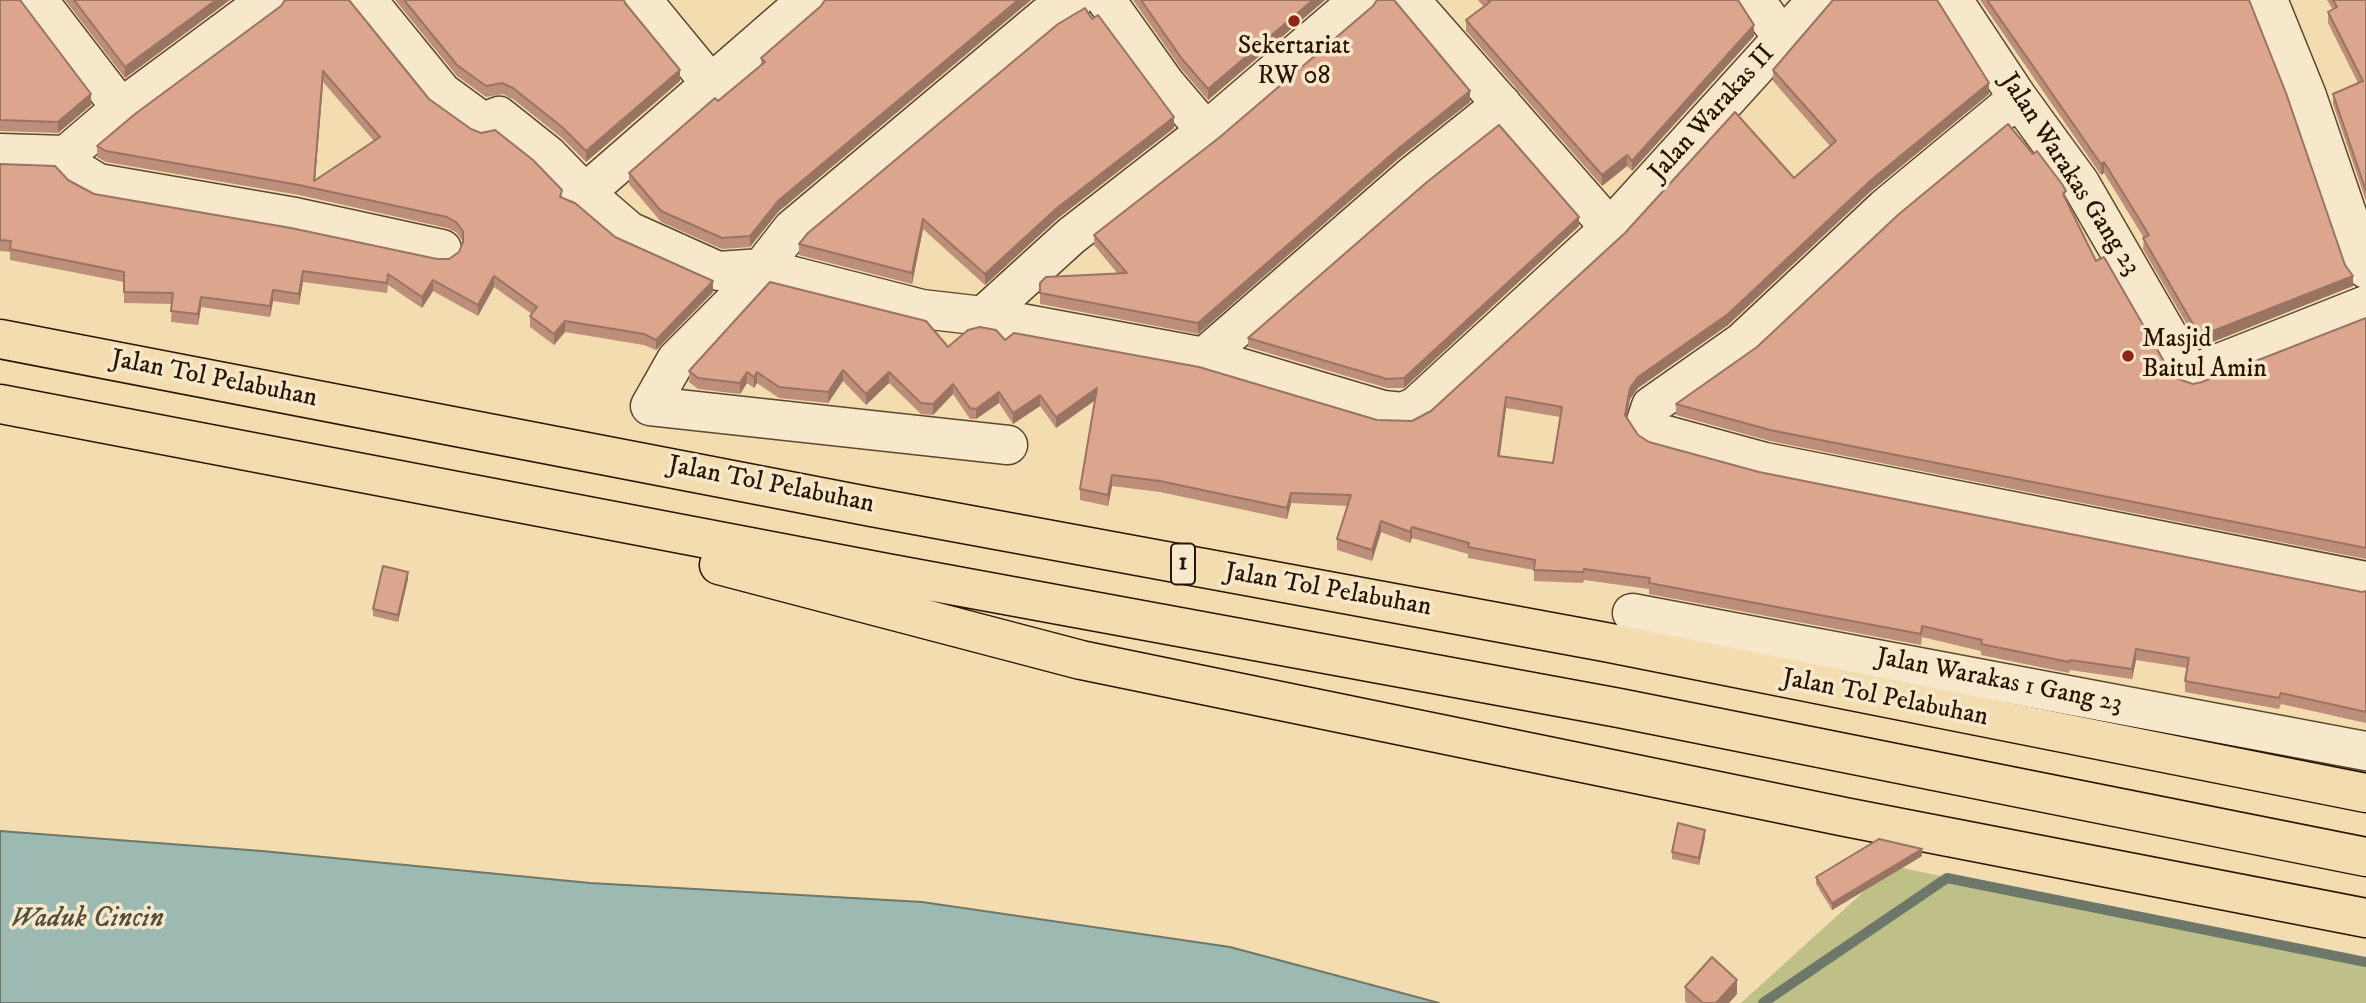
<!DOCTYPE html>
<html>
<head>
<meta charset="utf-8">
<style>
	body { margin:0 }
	canvas { display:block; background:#f2dcb0 }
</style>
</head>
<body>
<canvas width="2366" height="1003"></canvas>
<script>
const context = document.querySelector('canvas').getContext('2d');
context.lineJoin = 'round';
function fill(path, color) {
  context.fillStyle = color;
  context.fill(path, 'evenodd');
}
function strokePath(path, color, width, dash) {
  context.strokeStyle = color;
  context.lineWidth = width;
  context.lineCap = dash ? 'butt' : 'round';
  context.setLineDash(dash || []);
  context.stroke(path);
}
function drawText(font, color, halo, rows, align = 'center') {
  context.font = font + ' "IM FELL DW Pica",serif';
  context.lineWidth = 7;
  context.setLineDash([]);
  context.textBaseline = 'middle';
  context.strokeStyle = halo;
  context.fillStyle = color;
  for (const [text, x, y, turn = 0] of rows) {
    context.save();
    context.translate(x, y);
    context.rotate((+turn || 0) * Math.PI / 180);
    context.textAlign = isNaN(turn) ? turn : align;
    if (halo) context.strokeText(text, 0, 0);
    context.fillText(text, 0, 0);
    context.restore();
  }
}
fill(new Path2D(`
	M1892 866 2366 963V1003H1741Z`), '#bfbf88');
const water = new Path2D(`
	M0 831 262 851 590 883 922 902 1230 947 1439 1003H0Z`);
fill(water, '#9cbab1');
strokePath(water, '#6d786a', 2);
strokePath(new Path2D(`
	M1763 1003 1947 878 2366 962`), '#6d786a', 10);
const minor = new Path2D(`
	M38 0 121 108
	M367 0 442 92 483 122 499 116 548 155 585 193 629 231 718 271 762 268 922 309 983 316 1204 357 1383 410 1403 412 1416 406 1610 228 1817 0
	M642 0 712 85
	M1106 0 1165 83 1206 131
	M1410 0 1610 228
	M1755 0 1782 37
	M1953 0 2018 98 2080 183 2188 370 2194 373 2366 305
	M2268 0 2307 96 2366 269
	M2018 98 1885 208 1742 342 1651 406 1646 421 1655 432 1765 462 2366 581
	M0 153 66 155 121 108 267 0
	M66 155 80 172 98 183 295 217 442 249
	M585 193 807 0
	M983 316 1071 236 1206 131 1359 0
	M1204 357 1413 175 1502 104
	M1008 445 650 406 676 360 739 297 792 229 1045 17 1074 0
	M1632 613 2366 751`);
const highway = new Path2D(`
	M0 339 872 507 1605 642 2366 793
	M0 404 886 573 1619 708 2366 857
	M719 565 1081 660 1845 817 2366 918`);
strokePath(minor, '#5a472c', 41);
strokePath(highway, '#271500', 41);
strokePath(minor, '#f7e8cc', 38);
strokePath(highway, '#f2dcb0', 38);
fill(new Path2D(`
	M0 0 91 105 58 133 0 131Z
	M65 0H230L125 78Z
	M395 0H624L625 3 680 81 586 162 562 138 513 99 502 94 486 97 457 76Z
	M825 0H1031L778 212 750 247 722 249 661 222 629 184V173L761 65V58L821 6Z
	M1133 0H1325L1208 100 1182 70Z
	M1478 0H1738L1754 36 1632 171 1627 166 1602 186 1466 31V20L1484 7Z
	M1980 0H2249L2353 286 2200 347 2143 249 2144 238 2104 173 2101 175Z
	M2327 0H2366V201L2333 104V94L2358 83 2328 23V12L2333 10Z
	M350 2 429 99 615 237 713 292 656 350 644 345 565 332 554 345 530 327V316L532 314 494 287 478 316 433 291 422 308 388 285 387 293 303 282 299 305 273 301 270 317 201 307 198 325 171 322 172 304 124 303V282L10 260V252L0 251V164L68 180 94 194 437 259H449L459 252 463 242 456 232 447 228 299 195 106 162 97 157V146ZM323 82 374 141 315 181Z
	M1373 6 1470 102 1399 158 1198 334 1040 304V283L1118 274 1094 245V235L1220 137Z
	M1092 19 1174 128 1057 219 985 285 923 229 912 284 799 255V244Z
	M1773 70 1989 94 1870 192 1728 325 1638 388 1630 399 1626 417 1638 435 1649 442 1759 472 2362 592 2366 591V723L2281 704 2279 709 2185 692V681L2187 668 2136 660 2132 679 2070 670 2069 673 1981 655V651L1922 637 1921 645 1649 594V589L1584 580 1583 583 1534 581V570L1468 558V554L1412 538 1410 543 1381 532 1372 561 1337 550V539L1347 506 1291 503 1287 519 1160 492 1112 486 1108 506 1080 500V489L1095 400 1056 428 1040 406 1013 424 999 403 976 419H970L953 394 933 415 921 414 889 383 866 405 843 381 828 403 779 398 757 383 754 388 747 383 740 394 698 389 689 382V371L948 347 1005 340 1377 420 1412 421 1431 411 1794 178 1830 146 1773 81ZM1506 408 1560 417 1553 463 1500 456Z
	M2066 200 2096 261 2169 370 2178 379 2193 384 2202 382 2366 318V559L1770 441 1676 415V404Z
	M1579 226 1404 388H1387L1248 347V338Z
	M408 579 398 622 373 616V609Z
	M1705 837 1699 865 1672 859V852Z
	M1922 856 1832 910 1816 884V877Z
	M1685 987 1737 994 1729 1003H1687L1685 1001Z`), '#bd8e7a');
fill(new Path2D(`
	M216 0H230L125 78V67Z
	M1018 0H1031L778 212 750 247V236L778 201Z
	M1313 0H1325L1208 100V89Z
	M1754 25V36L1632 171V161Z
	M680 70V81L586 162V151Z
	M323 71V82L314 192V181Z
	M1989 83V94L1870 192 1728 325 1638 388 1630 399 1625 426V415L1630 388 1638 377 1870 181Z
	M1470 91V102L1399 158 1198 334V323L1399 148Z
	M91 94V105L58 133V122Z
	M1174 117V128L1057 219 985 285V274L1057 208Z
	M1627 155V166L1602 186V175Z
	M2104 162V173L2101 175V164Z
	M1579 217V226L1404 388V378Z
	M923 219V229L912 284V273Z
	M303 271V282L299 305V294Z
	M494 276V287L478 316V305Z
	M2353 276V286L2200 347V336Z
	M433 280V291L422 308V297Z
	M713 281V292L656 350V340Z
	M273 290V301L270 317V306Z
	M201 297V307L198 325V314Z
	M565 321V332L554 345V334Z
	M843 370V381L828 403V392Z
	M747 372V383L740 394V383Z
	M757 372V383L754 388V377Z
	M889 372V383L866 405V394Z
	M953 384V394L933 415V404Z
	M1097 388V399L1056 428V417Z
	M999 392V403L976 419V409Z
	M1040 395V406L1013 424V413Z
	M1506 397V408L1498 467V456Z
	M1112 475V486L1108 506V495Z
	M1291 493V503L1287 519V508Z
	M1381 521V532L1372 561V550Z
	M1412 527V538L1410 543V532Z
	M408 572V579L398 622V615Z
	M2136 649V660L2132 679V669Z
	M1705 830V837L1699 865V858Z
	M1922 849V856L1832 910V903Z
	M1737 980V994L1729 1003H1716Z`), '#9a7463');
const building = new Path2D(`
	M0 0H20L91 94 58 122 0 120Z
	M74 0H216L125 67Z
	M285 0H349L429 99 471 129 481 133 495 130 533 160 562 190 560 197 575 203 615 237 713 281 656 340 644 334 565 321 554 334 530 316 537 307 494 276 478 305 433 280 422 297 388 274 387 283 303 271 299 294 273 290 270 306 201 297 198 314 171 311 173 293 124 292V272L10 249 11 241 0 240V164L55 166 68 180 94 194 291 228 437 259H449L459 252 463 242V231L456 222 447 217 299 185 106 151 97 146 135 114 281 6ZM323 71 380 137 314 181Z
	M404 0H624L625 3 680 70 586 151 562 127 513 88 502 83 486 86 457 65Z
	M825 0H1018L778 201 750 236 722 238 661 211 629 173 715 98 718 101 765 62 761 58 821 6Z
	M1141 0H1313L1208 89 1182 59Z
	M1377 0H1394L1470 91 1399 148 1198 323 1040 293V283L1046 277 1127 273 1094 235 1220 137 1373 6Z
	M1488 0H1738L1754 25 1632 161 1627 155 1602 175 1466 20 1490 2Z
	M1833 0H1937L1989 83 1870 181 1728 314 1638 377 1630 388 1625 415 1638 435 1649 442 1759 472 2362 592 2366 591V712L2281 693 2279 698 2185 681 2189 658 2136 649 2132 669 2070 660 2069 662 1981 644 1982 640 1922 626 1921 634 1649 583 1650 578 1584 569 1583 572 1534 570 1535 560 1468 547 1469 543 1412 527 1410 532 1381 521 1372 550 1337 539 1351 495 1291 493 1287 508 1160 481 1112 475 1108 495 1080 489 1097 388 1056 417 1040 395 1013 413 999 392 976 409 970 408 953 384 933 404 921 403 889 372 866 394 843 370 828 392 779 387 757 372 754 377 747 372 740 383 698 378 689 371 770 282 926 321 948 347 968 330 980 327 996 330 1005 340 1014 333 1199 367 1377 420 1412 421 1431 411 1625 233 1735 112 1794 178 1836 141 1773 70ZM1506 397 1562 407 1553 463 1498 456Z
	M1987 0H2249L2286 93 2345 265 2353 276 2200 336 2143 238 2149 235 2104 162 2101 164Z
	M2333 0H2366V191L2333 94 2363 81 2328 12 2337 7Z
	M1085 8 1092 19 1098 15 1174 117 1057 208 985 274 923 219 912 273 799 244 808 233 1058 24Z
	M2008 124 2033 154 2037 151 2062 184 2066 191 2063 194 2096 261 2104 257 2169 370 2178 379 2193 384 2202 382 2366 318V548L1770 430 1676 404 1757 347 1899 214Z
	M1499 125 1579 217 1404 378 1387 379 1248 338 1427 182Z
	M383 566 408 572 398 615 373 609Z
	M1678 823 1705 830 1699 858 1672 852Z
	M1879 839 1922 849 1832 903 1816 877Z
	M1712 957 1737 980 1716 1003H1703L1685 987Z`);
fill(building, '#dca58e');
strokePath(building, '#9a7463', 2);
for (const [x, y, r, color] of [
	[1294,21,7,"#8f2418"],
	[2128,356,7,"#8f2418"]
]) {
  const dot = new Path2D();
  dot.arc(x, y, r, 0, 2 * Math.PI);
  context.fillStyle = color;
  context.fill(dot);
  strokePath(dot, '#f7e8cc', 2.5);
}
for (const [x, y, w] of [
	[1183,564,24]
]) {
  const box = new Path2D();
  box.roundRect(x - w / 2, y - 20.5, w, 41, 5);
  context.fillStyle = '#f7e8cc';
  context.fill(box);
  strokePath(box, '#271500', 2);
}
drawText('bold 24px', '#271500', null, [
	["1",1183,564]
]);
drawText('26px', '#271500', '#f7e8cc', [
	["Sekertariat",1294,48],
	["RW 08",1294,78],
	["Masjid",2142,341,"left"],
	["Baitul Amin",2142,371,"left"]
]);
drawText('26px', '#271500', '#f7e8cc', [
	["Jalan Warakas II",1713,114,-48],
	["Jalan Warakas Gang 23",2069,175,57],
	["Jalan Tol Pelabuhan",214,380,11],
	["Jalan Tol Pelabuhan",771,486,11],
	["Jalan Tol Pelabuhan",1328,591,10],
	["Jalan Warakas 1 Gang 23",1999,682,11],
	["Jalan Tol Pelabuhan",1885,699,11]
]);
drawText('italic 28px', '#504f3e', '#f7e8cc', [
	["Waduk Cincin",87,920]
]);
</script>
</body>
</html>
